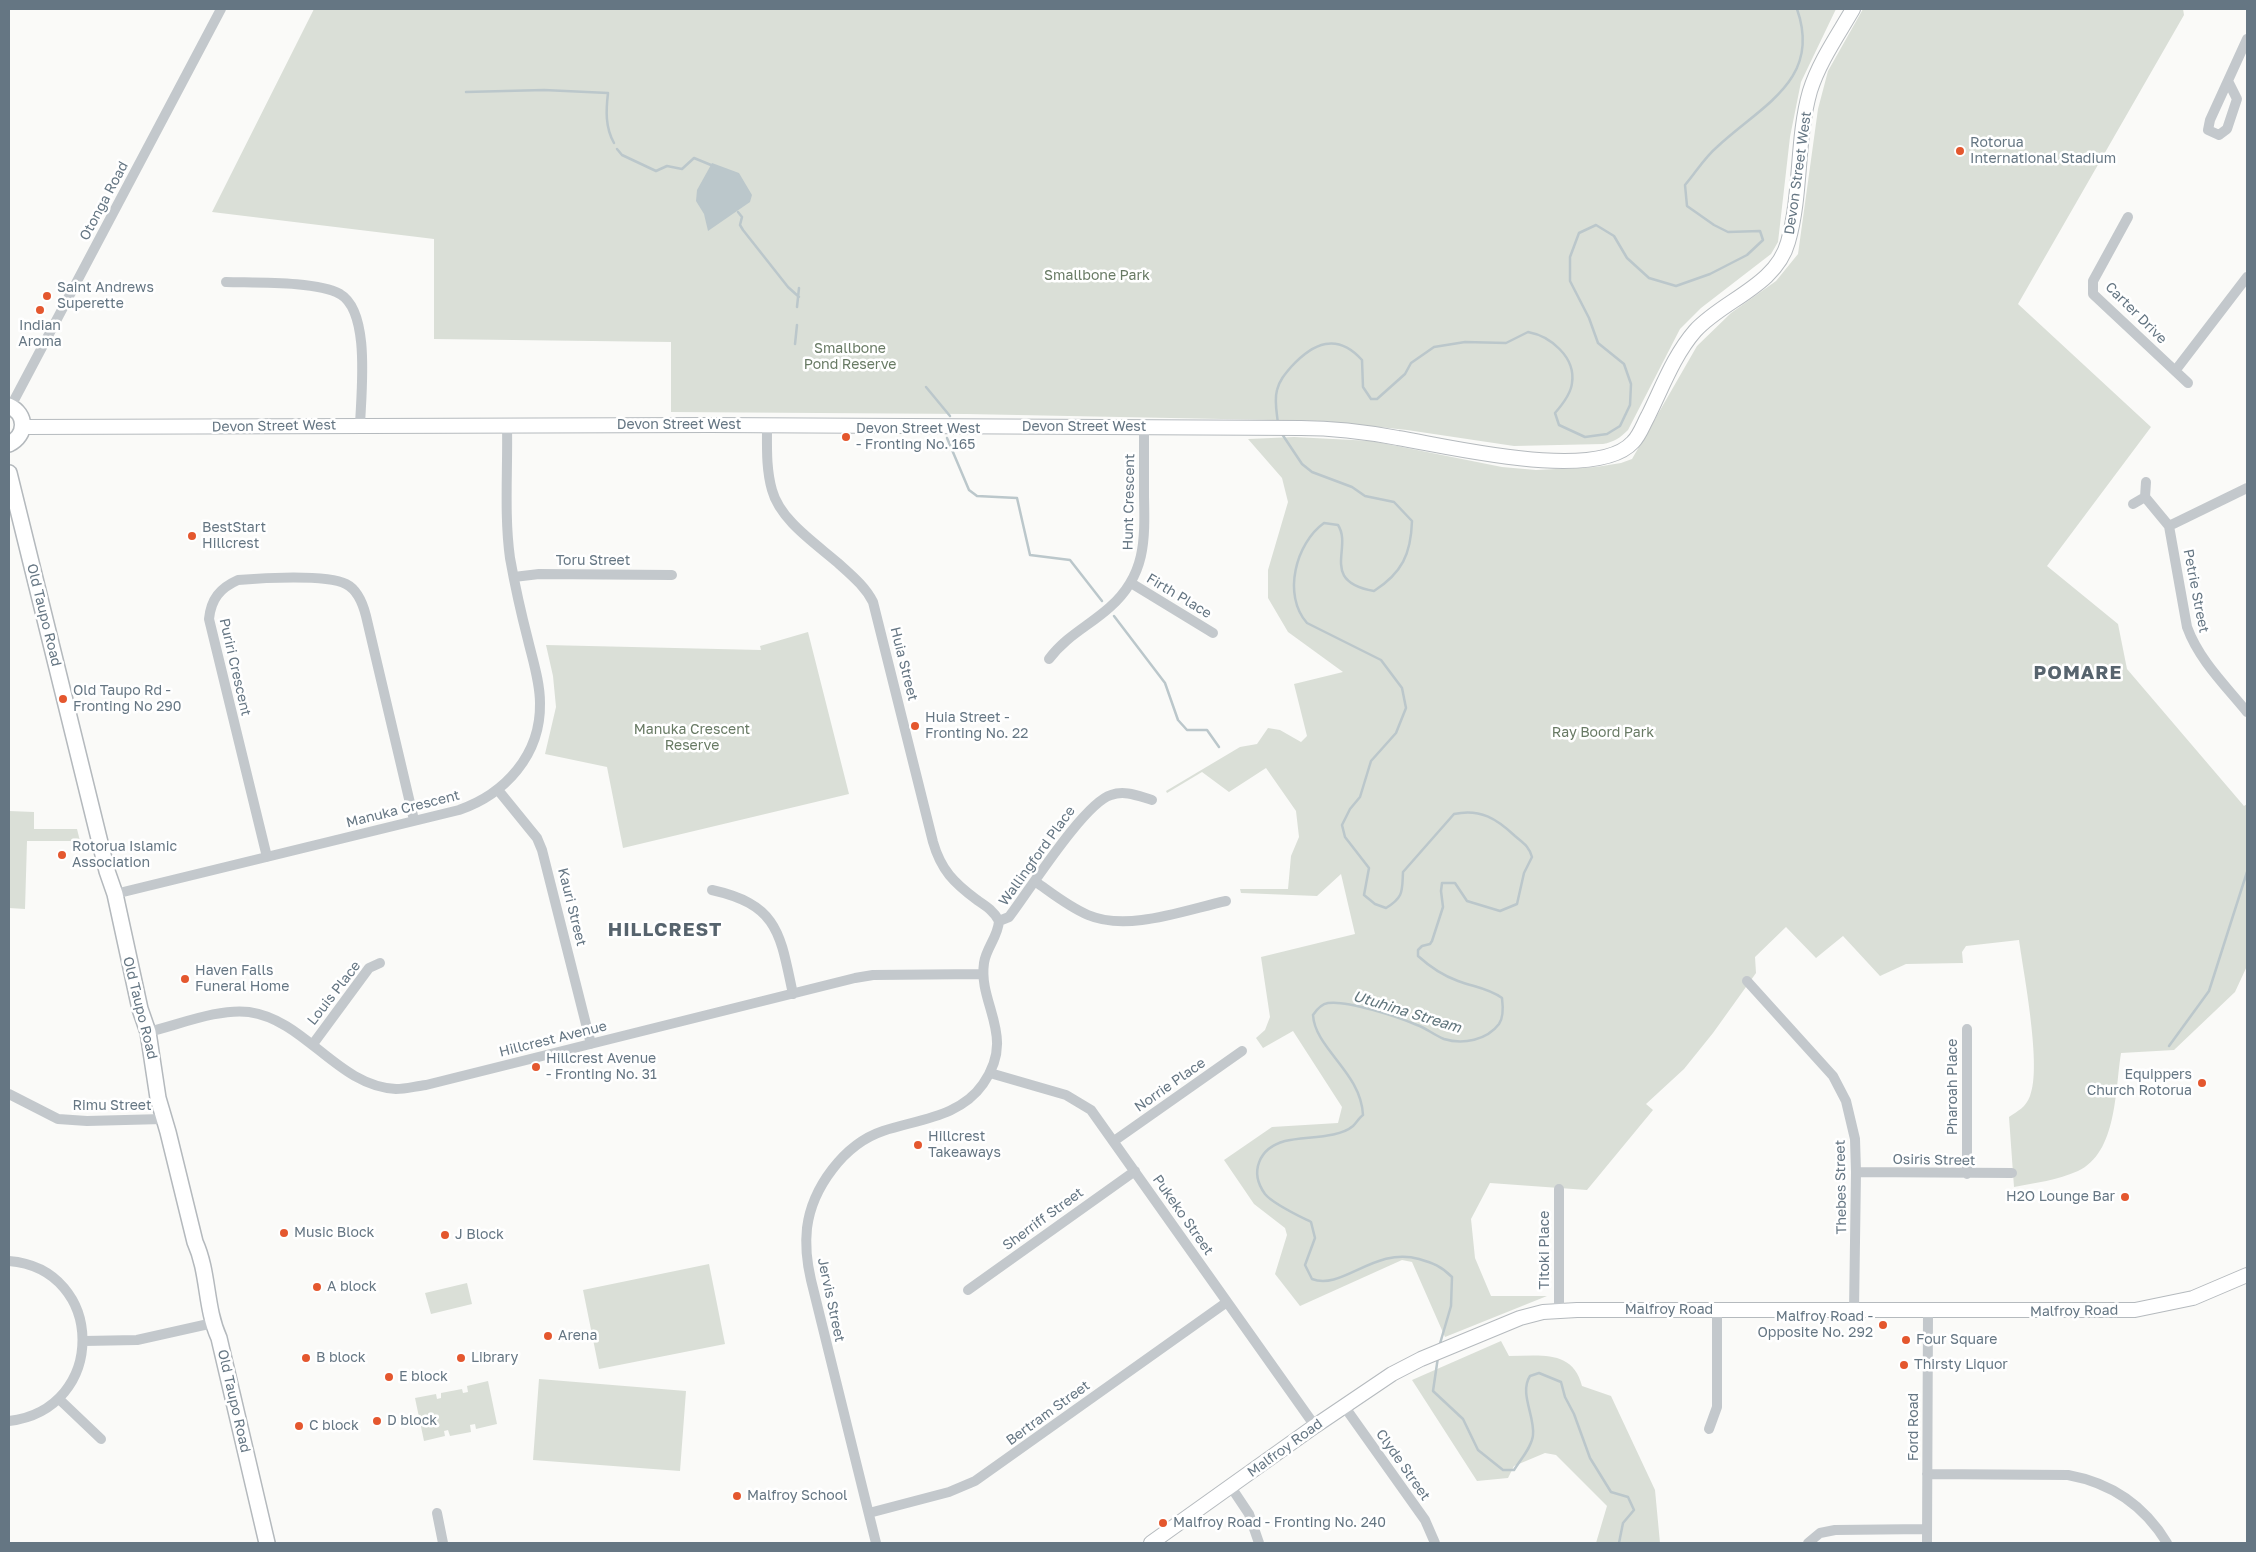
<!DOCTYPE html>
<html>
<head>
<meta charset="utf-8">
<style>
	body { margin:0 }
	#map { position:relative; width:2256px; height:1552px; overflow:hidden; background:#fafaf8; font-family:"Golos Text",sans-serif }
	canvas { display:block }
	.frame { position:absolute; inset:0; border:10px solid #657683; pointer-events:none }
</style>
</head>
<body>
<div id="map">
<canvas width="2256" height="1552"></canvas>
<div class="frame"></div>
</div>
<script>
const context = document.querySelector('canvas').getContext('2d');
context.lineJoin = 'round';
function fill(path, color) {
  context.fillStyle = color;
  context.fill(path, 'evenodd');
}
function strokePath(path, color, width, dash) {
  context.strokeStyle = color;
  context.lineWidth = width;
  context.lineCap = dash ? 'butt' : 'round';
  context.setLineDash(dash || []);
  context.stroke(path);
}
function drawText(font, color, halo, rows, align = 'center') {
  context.font = font + ' "Golos Text",sans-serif';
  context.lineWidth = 5;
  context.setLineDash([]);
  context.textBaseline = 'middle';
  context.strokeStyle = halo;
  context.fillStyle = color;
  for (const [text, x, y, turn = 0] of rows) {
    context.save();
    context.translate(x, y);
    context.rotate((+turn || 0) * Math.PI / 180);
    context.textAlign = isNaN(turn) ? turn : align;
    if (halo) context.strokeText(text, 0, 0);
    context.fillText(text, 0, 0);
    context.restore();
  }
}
fill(new Path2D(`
	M314 9H1836L1801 82 1790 137 1778 242 1771 254 1701 308 1680 329 1628 430C1620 438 1614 442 1603 444L1514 446 1407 430 1323 421 967 414 671 412V342L434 339V239L212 212Z
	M1863 9H2183L2184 15 2018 304 2151 427 2047 566 2118 624 2127 669 2244 806 2247 804V966L2235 992 2174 1050 2121 1053C2115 1091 2117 1153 2078 1171 2058 1180 2035 1183 2014 1187L2009 1117C2018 1111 2026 1107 2030 1096 2042 1067 2024 976 2019 940L1966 946 1962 952 1963 963 1906 964 1880 976 1843 936 1816 958 1786 927 1755 957 1756 973 1713 1033 1684 1069 1646 1104 1653 1110 1587 1190 1490 1183 1471 1219 1475 1258 1491 1296H1547L1445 1337 1412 1262 1402 1260 1300 1306 1275 1274 1287 1235 1285 1228 1254 1204 1224 1160 1272 1127 1338 1123 1342 1107 1293 1031 1263 1048 1256 1038 1265 1030 1270 1017 1261 957 1355 934 1341 874 1317 896 1241 893 1240 889H1288L1291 856 1299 837 1296 811 1266 768 1229 792 1202 772 1167 793 1166 791 1240 747 1257 744 1268 728 1280 730 1301 742 1307 736 1294 684 1343 672 1288 632 1268 598V570L1288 502 1282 478 1248 439 1294 437 1372 441 1502 467 1536 470 1596 467 1621 463 1632 459 1697 346 1731 313 1776 281 1798 254 1818 109 1828 71Z
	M808 632 849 794 623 848 607 767 545 754 556 707 553 676 546 645 761 650 760 646Z
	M9 811 34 812V829H77L80 841H27L25 909 9 908Z
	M709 1264 725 1344 599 1369 583 1290Z
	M467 1283 472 1304 431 1314 425 1293Z
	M1501 1341 1509 1356C1539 1356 1573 1349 1582 1386L1611 1396 1655 1490 1660 1543H1596L1607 1506 1556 1455 1545 1453 1514 1466 1508 1478 1477 1481 1412 1380Z
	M539 1379 686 1391 680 1471 533 1460Z
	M488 1381 497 1424 476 1429 475 1424 470 1425 471 1432 450 1436 448 1430 444 1431 445 1436 424 1441 415 1398 436 1394 437 1399 441 1398V1393L462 1389 463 1393 468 1392 467 1386Z`), '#dadfd7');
fill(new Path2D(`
	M712 163 739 173 752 195 750 202 708 231 704 214 696 201 697 190Z`), '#bbc7cb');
strokePath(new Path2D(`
	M466 92 544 90 608 93C606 110 605 127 614 143
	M617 149 622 155 656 171 667 166 682 169 694 158 711 165
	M738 212 742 217 740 225 743 230 788 287 799 297
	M797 307 799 288
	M795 344 797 325
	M926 387 950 416
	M1278 424C1277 413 1274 401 1277 390 1279 381 1285 374 1291 367 1313 343 1337 332 1362 360L1363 387 1371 399H1377L1405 374 1411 363 1434 347 1465 342 1506 343 1528 332C1550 336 1576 357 1572 383 1571 394 1562 405 1555 413L1559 425 1585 437 1607 434 1620 426 1630 405 1631 384 1624 364 1598 343 1589 318 1570 281V257L1579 233 1596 225 1614 236 1627 258 1649 278 1676 286 1710 274 1747 255 1763 240 1760 231 1728 232 1714 225 1687 206 1685 185C1696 172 1705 157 1717 147 1762 105 1822 80 1797 9
	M1282 434 1302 464 1312 472 1352 487 1365 496 1394 502 1412 521C1411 554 1402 573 1374 591 1319 581 1353 548 1338 525L1324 523C1296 543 1282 595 1307 623L1381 660 1402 688 1406 708 1396 733 1371 761 1360 797 1350 809 1342 825 1345 837 1369 868 1364 895 1375 904 1386 908C1404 897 1402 891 1403 872L1454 814C1480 808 1497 819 1515 836 1523 843 1529 846 1532 857L1524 873 1517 904 1500 911 1467 901 1455 883H1442L1441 891 1443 907 1432 941 1430 944 1422 946 1418 950V956C1429 966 1444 976 1458 981 1474 987 1488 988 1502 998 1503 1006 1504 1017 1499 1024 1487 1040 1463 1045 1444 1039 1434 1035 1426 1028 1417 1025 1398 1017 1347 1000 1328 1003 1321 1004 1317 1009 1313 1015 1315 1049 1361 1072 1363 1115 1359 1118 1356 1123 1353 1126 1338 1139 1304 1136 1285 1141 1259 1148 1249 1172 1265 1194 1273 1204 1299 1216 1311 1222L1315 1238 1305 1265 1312 1279C1342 1291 1375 1246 1419 1259 1433 1263 1441 1266 1452 1277L1451 1306 1439 1347
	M947 438 969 490 977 496 1017 498 1030 555 1070 560 1102 601
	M1114 616 1165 683 1178 720 1187 730H1207L1219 747
	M2169 1046 2209 991 2247 872
	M1438 1357 1433 1391 1463 1419 1478 1450 1503 1470H1514C1520 1460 1532 1447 1533 1435 1535 1416 1519 1393 1530 1376L1539 1373 1561 1382 1565 1397 1574 1414 1590 1458 1611 1492 1628 1497 1634 1510 1623 1523 1619 1543`), '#bbc7cb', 2.5);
const major = new Path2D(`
	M23 427 710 425 1301 428C1334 428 1366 432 1398 438 1448 446 1596 483 1633 442 1640 435 1643 425 1648 416 1662 388 1674 355 1695 331 1723 300 1776 286 1788 242 1802 193 1796 140 1810 91 1819 62 1838 35 1853 9
	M1151 1543 1315 1426 1392 1374 1421 1359 1520 1318 1543 1312 1577 1310H2135L2193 1298 2247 1275`);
const highway = new Path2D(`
	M9 406C27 414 27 435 9 444
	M9 473 107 871 115 894 140 1009 148 1032 158 1098 168 1132 195 1242C209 1273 205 1307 219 1338L267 1543`);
strokePath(major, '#b5babe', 16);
strokePath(highway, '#b4b9bd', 18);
strokePath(new Path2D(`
	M2229 83 2237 99 2227 129 2219 135 2208 130 2210 120 2247 39
	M2128 217 2093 281V294L2188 383
	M226 282C255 283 316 281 340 294 371 312 361 393 360 426
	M2175 371 2247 277
	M11 406 221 9
	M767 426C767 447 766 469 772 490 780 520 815 543 838 563 851 575 865 586 873 602L933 842C941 870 954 883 977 900 986 906 994 911 999 921
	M2146 482 2145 497 2169 526 2187 627C2199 660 2225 685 2247 712
	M2133 504 2145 497
	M2169 526 2247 488
	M514 577 539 574 672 575
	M1131 583 1213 633
	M1049 659C1066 636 1089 626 1110 607 1146 575 1145 540 1144 496 1144 473 1144 450 1144 427
	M498 790 537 838 542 850 591 1044
	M267 857 209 619C211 599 220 588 238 580 261 578 327 574 346 584 358 590 363 604 366 616L414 820
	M1036 882C1053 894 1069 907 1088 915 1128 932 1185 910 1226 901
	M712 890C779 905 780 934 793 994
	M115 894 459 810C505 794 541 755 540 703 540 682 533 661 528 640 521 613 515 586 510 558 504 515 508 469 507 425
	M999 921 1009 917C1029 891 1084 803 1111 795 1125 790 1138 796 1152 800
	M1747 981 1833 1076 1846 1101 1855 1139 1856 1172 1854 1311
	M1967 1029V1174
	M148 1032C178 1025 219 1008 249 1012 306 1020 337 1086 396 1089 406 1089 416 1086 426 1085L855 978 873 975 983 974
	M313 1044 369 968 380 963
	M990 1073 1066 1095 1091 1110 1315 1426
	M9 1094 58 1119 87 1121 163 1119
	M1114 1141 1242 1051
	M1856 1172 2012 1173
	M9 1261C106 1269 108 1409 9 1421
	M968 1290 1135 1171
	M1559 1310V1189
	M84 1341 137 1340 213 1323
	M59 1399 101 1439
	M1344 1406 1425 1520 1435 1543
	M1709 1429 1717 1407V1310
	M1927 1474 2068 1475C2112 1483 2144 1505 2167 1543
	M1231 1487 1249 1514 1259 1543
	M437 1513 443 1543
	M869 1513 949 1492 975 1481 1227 1302
	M876 1543 811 1280C807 1263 805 1246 807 1228 812 1188 844 1144 883 1131 919 1119 960 1117 983 1084 1017 1036 978 1005 984 963 986 948 998 937 999 921
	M1808 1543 1820 1533 1835 1530 1927 1529
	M1927 1543 1928 1311`), '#c3c8cc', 10);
strokePath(major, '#fff', 14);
strokePath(highway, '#fff', 15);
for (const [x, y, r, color] of [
	[1960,151,5,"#e4572e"],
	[47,296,5,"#e4572e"],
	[40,310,5,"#e4572e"],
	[846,437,5,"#e4572e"],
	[192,536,5,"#e4572e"],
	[63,699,5,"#e4572e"],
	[915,726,5,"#e4572e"],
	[62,855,5,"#e4572e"],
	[185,979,5,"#e4572e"],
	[536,1067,5,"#e4572e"],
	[2202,1083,5,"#e4572e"],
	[918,1145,5,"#e4572e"],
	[2125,1197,5,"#e4572e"],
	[284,1233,5,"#e4572e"],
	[445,1235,5,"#e4572e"],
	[317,1287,5,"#e4572e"],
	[1883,1325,5,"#e4572e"],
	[548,1336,5,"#e4572e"],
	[1906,1340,5,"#e4572e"],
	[306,1358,5,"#e4572e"],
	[461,1358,5,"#e4572e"],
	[1904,1365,5,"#e4572e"],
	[389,1377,5,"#e4572e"],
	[377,1421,5,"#e4572e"],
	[299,1426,5,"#e4572e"],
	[737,1496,5,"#e4572e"],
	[1163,1523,5,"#e4572e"]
]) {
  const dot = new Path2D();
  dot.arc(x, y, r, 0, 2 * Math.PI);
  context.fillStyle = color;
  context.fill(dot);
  strokePath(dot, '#fff', 2);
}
drawText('14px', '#657683', '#fff', [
	["Rotorua",1970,143],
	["International Stadium",1970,159],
	["Saint Andrews",57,288],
	["Superette",57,304],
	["Indian",40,326,"center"],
	["Aroma",40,342,"center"],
	["Devon Street West",856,429],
	["- Fronting No. 165",856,445],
	["BestStart",202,528],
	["Hillcrest",202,544],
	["Old Taupo Rd -",73,691],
	["Fronting No 290",73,707],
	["Huia Street -",925,718],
	["Fronting No. 22",925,734],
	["Rotorua Islamic",72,847],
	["Association",72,863],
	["Haven Falls",195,971],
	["Funeral Home",195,987],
	["Hillcrest Avenue",546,1059],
	["- Fronting No. 31",546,1075],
	["Equippers",2192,1075,"right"],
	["Church Rotorua",2192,1091,"right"],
	["Hillcrest",928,1137],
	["Takeaways",928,1153],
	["H2O Lounge Bar",2115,1197,"right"],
	["Music Block",294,1233],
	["J Block",455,1235],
	["A block",327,1287],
	["Malfroy Road -",1873,1317,"right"],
	["Opposite No. 292",1873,1333,"right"],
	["Arena",558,1336],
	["Four Square",1916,1340],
	["B block",316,1358],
	["Library",471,1358],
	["Thirsty Liquor",1914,1365],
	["E block",399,1377],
	["D block",387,1421],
	["C block",309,1426],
	["Malfroy School",747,1496],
	["Malfroy Road - Fronting No. 240",1173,1523]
], 'left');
drawText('14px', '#657683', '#fff', [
	["Devon Street West",1798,173,-82],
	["Otonga Road",104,201,-62],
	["Carter Drive",2136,313,45],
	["Devon Street West",679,425],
	["Devon Street West",274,426,-1],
	["Devon Street West",1084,427],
	["Hunt Crescent",1129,502,-89],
	["Toru Street",593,561],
	["Petrie Street",2196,591,79],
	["Firth Place",1179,596,31],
	["Old Taupo Road",44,615,76],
	["Huia Street",904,664,76],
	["Puriri Crescent",235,667,77],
	["Manuka Crescent",403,809,-14],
	["Wallingford Place",1037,856,-54],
	["Kauri Street",572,907,76],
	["Louis Place",334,993,-52],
	["Old Taupo Road",140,1008,76],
	["Hillcrest Avenue",553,1039,-14],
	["Norrie Place",1170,1085,-35],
	["Pharoah Place",1953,1087,-90],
	["Rimu Street",112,1106],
	["Osiris Street",1934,1160,1],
	["Thebes Street",1841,1187,-91],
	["Pukeko Street",1183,1215,55],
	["Sherriff Street",1043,1219,-36],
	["Titoki Place",1545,1250,-90],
	["Jervis Street",831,1300,78],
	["Malfroy Road",1669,1310],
	["Malfroy Road",2074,1311,-1],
	["Old Taupo Road",234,1401,77],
	["Bertram Street",1048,1413,-36],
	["Ford Road",1914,1427,-90],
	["Malfroy Road",1285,1448,-36],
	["Clyde Street",1403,1465,55]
]);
drawText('14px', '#687a64', '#fff', [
	["Smallbone Park",1097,276],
	["Smallbone",850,349],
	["Pond Reserve",850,365],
	["Manuka Crescent",692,730],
	["Reserve",692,746],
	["Ray Boord Park",1603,733]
]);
drawText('italic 15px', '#60757c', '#fff', [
	["Utuhina Stream",1407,1012,17]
]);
context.letterSpacing = '1px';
drawText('bold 19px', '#57646e', '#fff', [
	["POMARE",2078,673],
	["HILLCREST",665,930]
]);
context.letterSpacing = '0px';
</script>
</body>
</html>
